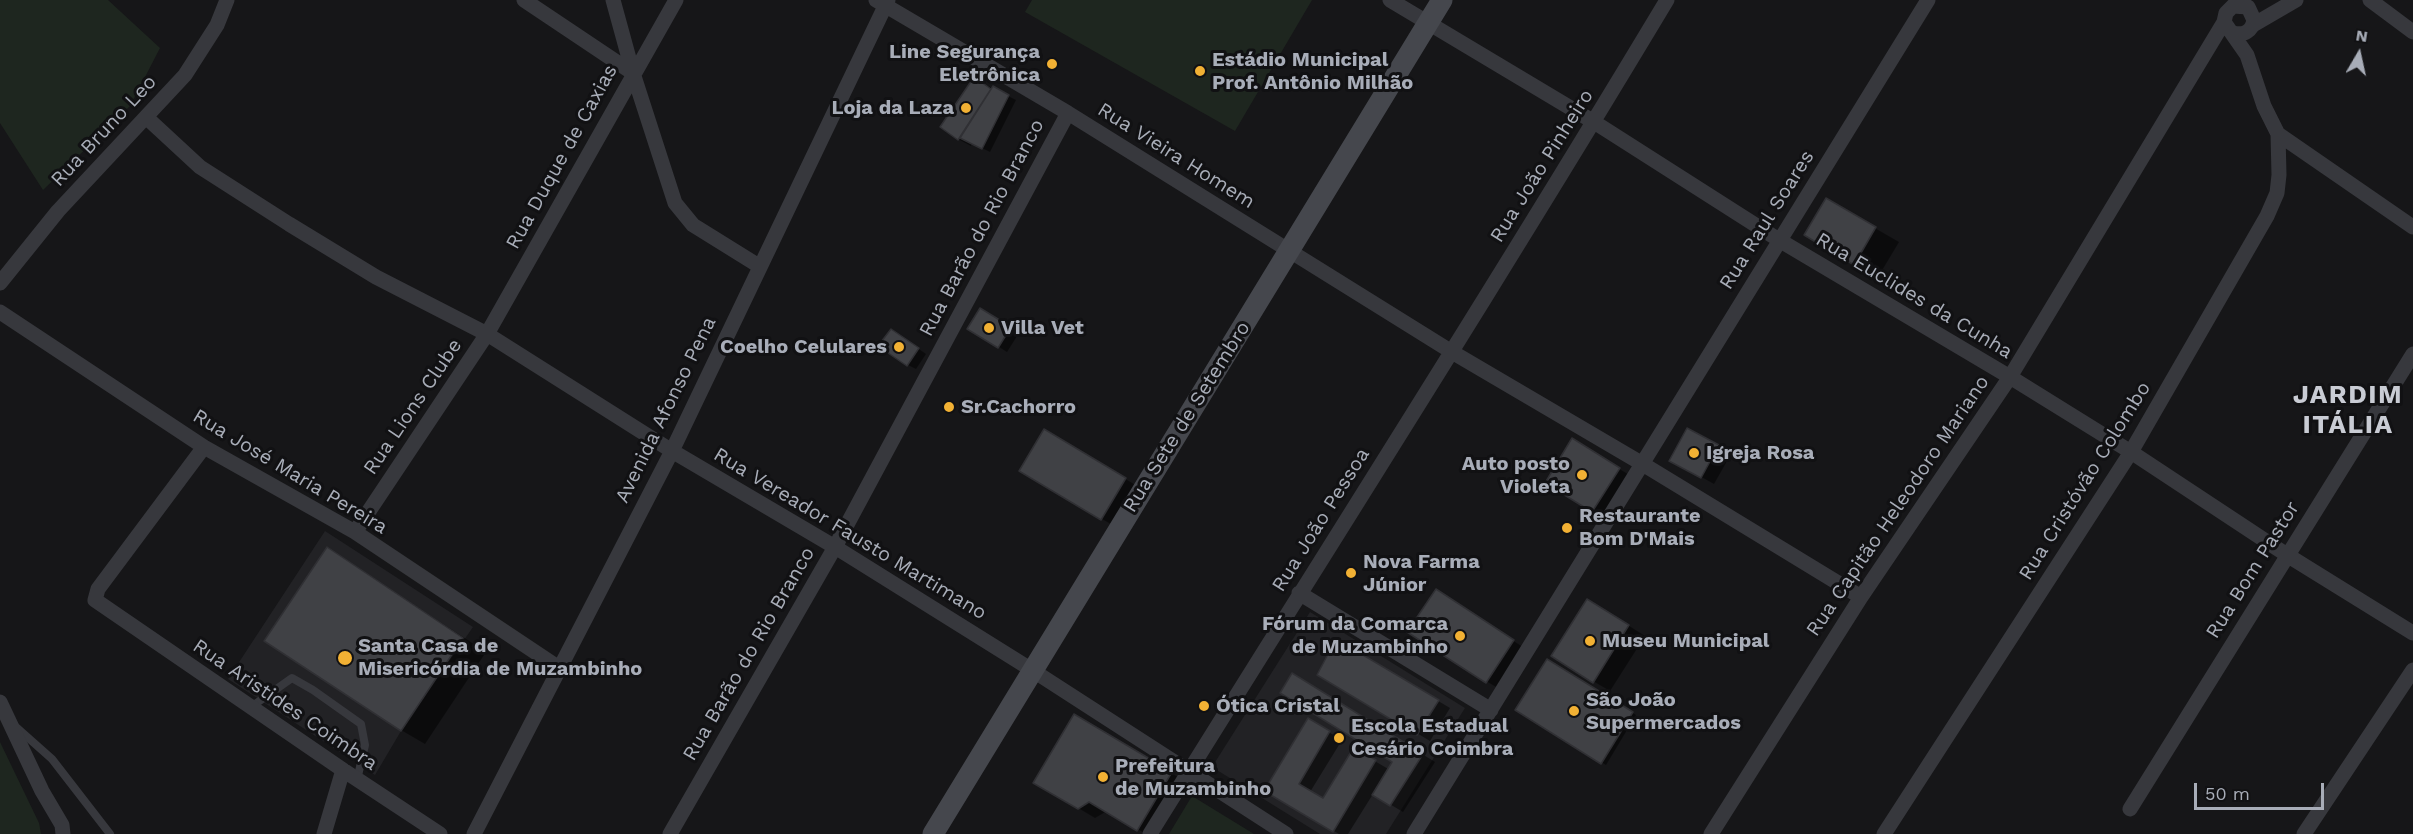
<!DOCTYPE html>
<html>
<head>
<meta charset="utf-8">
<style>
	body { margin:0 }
	#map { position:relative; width:2413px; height:834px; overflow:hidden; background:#161618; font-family:"Work Sans",sans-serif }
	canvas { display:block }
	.north { position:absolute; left:2329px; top:24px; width:60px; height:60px; -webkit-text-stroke:4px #111113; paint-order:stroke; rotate:9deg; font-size:16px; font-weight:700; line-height:24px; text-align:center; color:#a8adb8 }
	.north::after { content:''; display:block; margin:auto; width:21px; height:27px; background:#a8adb8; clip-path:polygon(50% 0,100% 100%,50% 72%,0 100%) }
	.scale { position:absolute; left:2194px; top:783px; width:130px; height:27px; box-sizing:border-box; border:3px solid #a8adb8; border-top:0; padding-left:8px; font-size:18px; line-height:21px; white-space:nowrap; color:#a8adb8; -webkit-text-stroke:4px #111113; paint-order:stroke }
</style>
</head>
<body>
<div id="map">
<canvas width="2413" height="834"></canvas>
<div class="north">N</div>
<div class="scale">50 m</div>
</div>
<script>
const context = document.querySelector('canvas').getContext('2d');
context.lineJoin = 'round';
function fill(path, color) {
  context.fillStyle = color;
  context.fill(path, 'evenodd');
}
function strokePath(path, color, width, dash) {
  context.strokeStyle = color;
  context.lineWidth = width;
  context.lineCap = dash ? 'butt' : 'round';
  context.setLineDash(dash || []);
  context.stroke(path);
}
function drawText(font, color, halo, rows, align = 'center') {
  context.font = font + ' "Work Sans",sans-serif';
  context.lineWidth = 6;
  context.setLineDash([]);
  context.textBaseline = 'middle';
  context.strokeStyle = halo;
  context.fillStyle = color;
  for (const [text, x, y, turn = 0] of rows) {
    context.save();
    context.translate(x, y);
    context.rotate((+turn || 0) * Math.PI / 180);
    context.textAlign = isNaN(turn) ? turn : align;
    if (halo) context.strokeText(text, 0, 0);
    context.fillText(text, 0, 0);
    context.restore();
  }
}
fill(new Path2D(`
	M325 531 473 627 401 731 375 775 228 679Z
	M1310 612 1465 708 1386 834H1320L1212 767Z`), '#222225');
fill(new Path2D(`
	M0 0H108L160 48 130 106 43 190 0 123Z
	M1032 0H1312L1235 131 1025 12Z
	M0 742 39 823 41 834H0Z
	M1192 796 1254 834H1169Z`), '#1e261f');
fill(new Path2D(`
	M974 79 1016 100 990 152 972 143 971 146 958 139Z
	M1826 200 1899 242 1878 277 1806 235Z
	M981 310 1019 333 1007 352 969 328Z
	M899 335 926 354 916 369 908 365Z
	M1688 430 1731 454 1714 484 1671 460Z
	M1068 445 1149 493 1125 532 1102 519Z
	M1585 448 1631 476 1605 517 1547 482Z
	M328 549 486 652 425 744 401 730Z
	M1452 601 1529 651 1503 691 1486 681Z
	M1604 610 1645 636 1610 691 1593 681Z
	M1337 641 1450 708 1430 741 1319 674Z
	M1548 661 1636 715 1606 765 1517 710Z
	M1305 682 1435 762 1403 812 1373 794 1348 834H1339L1266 790 1308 720 1342 740 1310 792 1323 800 1354 749 1390 770 1395 762Z
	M1075 716 1188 783 1146 834 1107 811 1095 818 1035 782Z`), '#0007');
const building = new Path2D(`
	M974 77 991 89 958 140 940 127Z
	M993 86 1009 95 982 149 960 138Z
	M1826 198 1876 227 1854 265 1804 235Z
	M980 308 1011 327 998 348 967 329Z
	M891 329 919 348 907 366 878 346Z
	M1687 428 1719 445 1701 478 1669 461Z
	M1044 429 1126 478 1101 520 1019 471Z
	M1572 438 1620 468 1592 512 1545 483Z
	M327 547 463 638 401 731 264 641Z
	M1436 589 1514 640 1486 683 1407 632Z
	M1587 599 1629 625 1593 683 1551 656Z
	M1336 639 1439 700 1417 735 1317 675Z
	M1547 659 1633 712 1601 764 1515 710Z
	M1292 673 1423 754 1390 806 1372 795 1392 762 1280 693Z
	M1074 714 1172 772 1137 831 1089 802 1078 809 1033 783Z
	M1308 718 1330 731 1299 784 1323 798 1354 747 1376 760 1333 832 1264 791Z`);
fill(building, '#404145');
strokePath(building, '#303034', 1.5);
strokePath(new Path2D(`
	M251 707 292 678 313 690 361 724 365 745 357 780
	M16 727 52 759 110 834`), '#37383d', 8);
strokePath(new Path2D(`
	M524 0 633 73
	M613 0 633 73 675 203 693 225 759 266
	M876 0 1068 113 1452 352 1641 463 1861 597
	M1390 0 1594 122 1779 240 2010 377 2131 452 2287 555 2413 633
	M2370 0 2413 32
	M2253 25 2296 0
	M147 118 200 167 289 224 376 277 487 334 672 451 835 547 1032 670 1286 834
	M2278 134 2413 227
	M0 283 58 211 185 75 217 25 227 0
	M0 312 204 447 355 532 559 668
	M204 447 98 589 95 600 343 770 440 834
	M355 532 487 334 676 0
	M1299 593 1491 710
	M0 702 42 791 62 825 63 834
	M2130 809 2413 354
	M324 834 343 770
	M474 834 672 451 888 0
	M670 834 835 547 1068 113
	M1150 834C1323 556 1499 280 1667 0
	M1414 834 1928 0
	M1711 834 1861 597 2010 377 2224 22
	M1884 834 2131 452 2267 216 2277 193 2279 175 2278 134 2264 106 2247 55 2224 22 2226 13 2233 6 2248 7 2254 20C2252 31 2244 36 2233 33
	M2304 834 2413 670`), '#37383d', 15);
strokePath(new Path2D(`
	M933 834 1442 0`), '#45474d', 21);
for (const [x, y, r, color] of [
	[1052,64,6,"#f2b134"],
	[1200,71,6,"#f2b134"],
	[966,108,6,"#f2b134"],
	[989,328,6,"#f2b134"],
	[899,347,6,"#f2b134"],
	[949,407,6,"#f2b134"],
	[1694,453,6,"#f2b134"],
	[1582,475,6,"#f2b134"],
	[1567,528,6,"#f2b134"],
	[1351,573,6,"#f2b134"],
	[1460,636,6,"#f2b134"],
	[1590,641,6,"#f2b134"],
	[345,658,8,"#f2b134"],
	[1204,706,6,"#f2b134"],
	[1574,711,6,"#f2b134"],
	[1339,738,6,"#f2b134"],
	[1103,777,6,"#f2b134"]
]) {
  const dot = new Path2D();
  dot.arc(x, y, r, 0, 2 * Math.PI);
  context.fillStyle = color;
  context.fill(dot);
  strokePath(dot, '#111113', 2);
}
drawText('bold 20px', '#a8adb8', '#111113', [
	["Line Segurança",1040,52,"right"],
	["Eletrônica",1040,75,"right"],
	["Estádio Municipal",1212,60],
	["Prof. Antônio Milhão",1212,83],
	["Loja da Laza",954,108,"right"],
	["Villa Vet",1001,328],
	["Coelho Celulares",887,347,"right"],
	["Sr.Cachorro",961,407],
	["Igreja Rosa",1706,453],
	["Auto posto",1570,464,"right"],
	["Violeta",1570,487,"right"],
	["Restaurante",1579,516],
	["Bom D'Mais",1579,539],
	["Nova Farma",1363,562],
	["Júnior",1363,585],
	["Fórum da Comarca",1448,624,"right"],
	["de Muzambinho",1448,647,"right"],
	["Museu Municipal",1602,641],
	["Santa Casa de",358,646],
	["Misericórdia de Muzambinho",358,669],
	["São João",1586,700],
	["Supermercados",1586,723],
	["Ótica Cristal",1216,706],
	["Escola Estadual",1351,726],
	["Cesário Coimbra",1351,749],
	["Prefeitura",1115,766],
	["de Muzambinho",1115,789]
], 'left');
drawText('20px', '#a8adb8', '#111113', [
	["Rua Bruno Leo",104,131,-47],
	["Rua Vieira Homem",1176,156,32],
	["Rua Duque de Caxias",562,157,-61],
	["Rua João Pinheiro",1542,166,-58],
	["Rua Raul Soares",1767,220,-58],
	["Rua Barão do Rio Branco",982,228,-62],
	["Rua Euclides da Cunha",1914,296,31],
	["Rua Lions Clube",413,407,-56],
	["Avenida Afonso Pena",666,410,-64],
	["Rua Sete de Setembro",1187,417,-58],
	["Rua José Maria Pereira",290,472,31],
	["Rua Cristóvão Colombo",2085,481,-58],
	["Rua Capitão Heleodoro Mariano",1898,506,-56],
	["Rua João Pessoa",1321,520,-58],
	["Rua Vereador Fausto Martimano",850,534,31],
	["Rua Bom Pastor",2253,570,-58],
	["Rua Barão do Rio Branco",749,654,-60],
	["Rua Aristides Coimbra",285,705,34]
]);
context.letterSpacing = '1.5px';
drawText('bold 26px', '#c9ccd4', '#111113', [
	["JARDIM",2348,395],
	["ITÁLIA",2348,425]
]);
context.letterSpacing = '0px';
</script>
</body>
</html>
